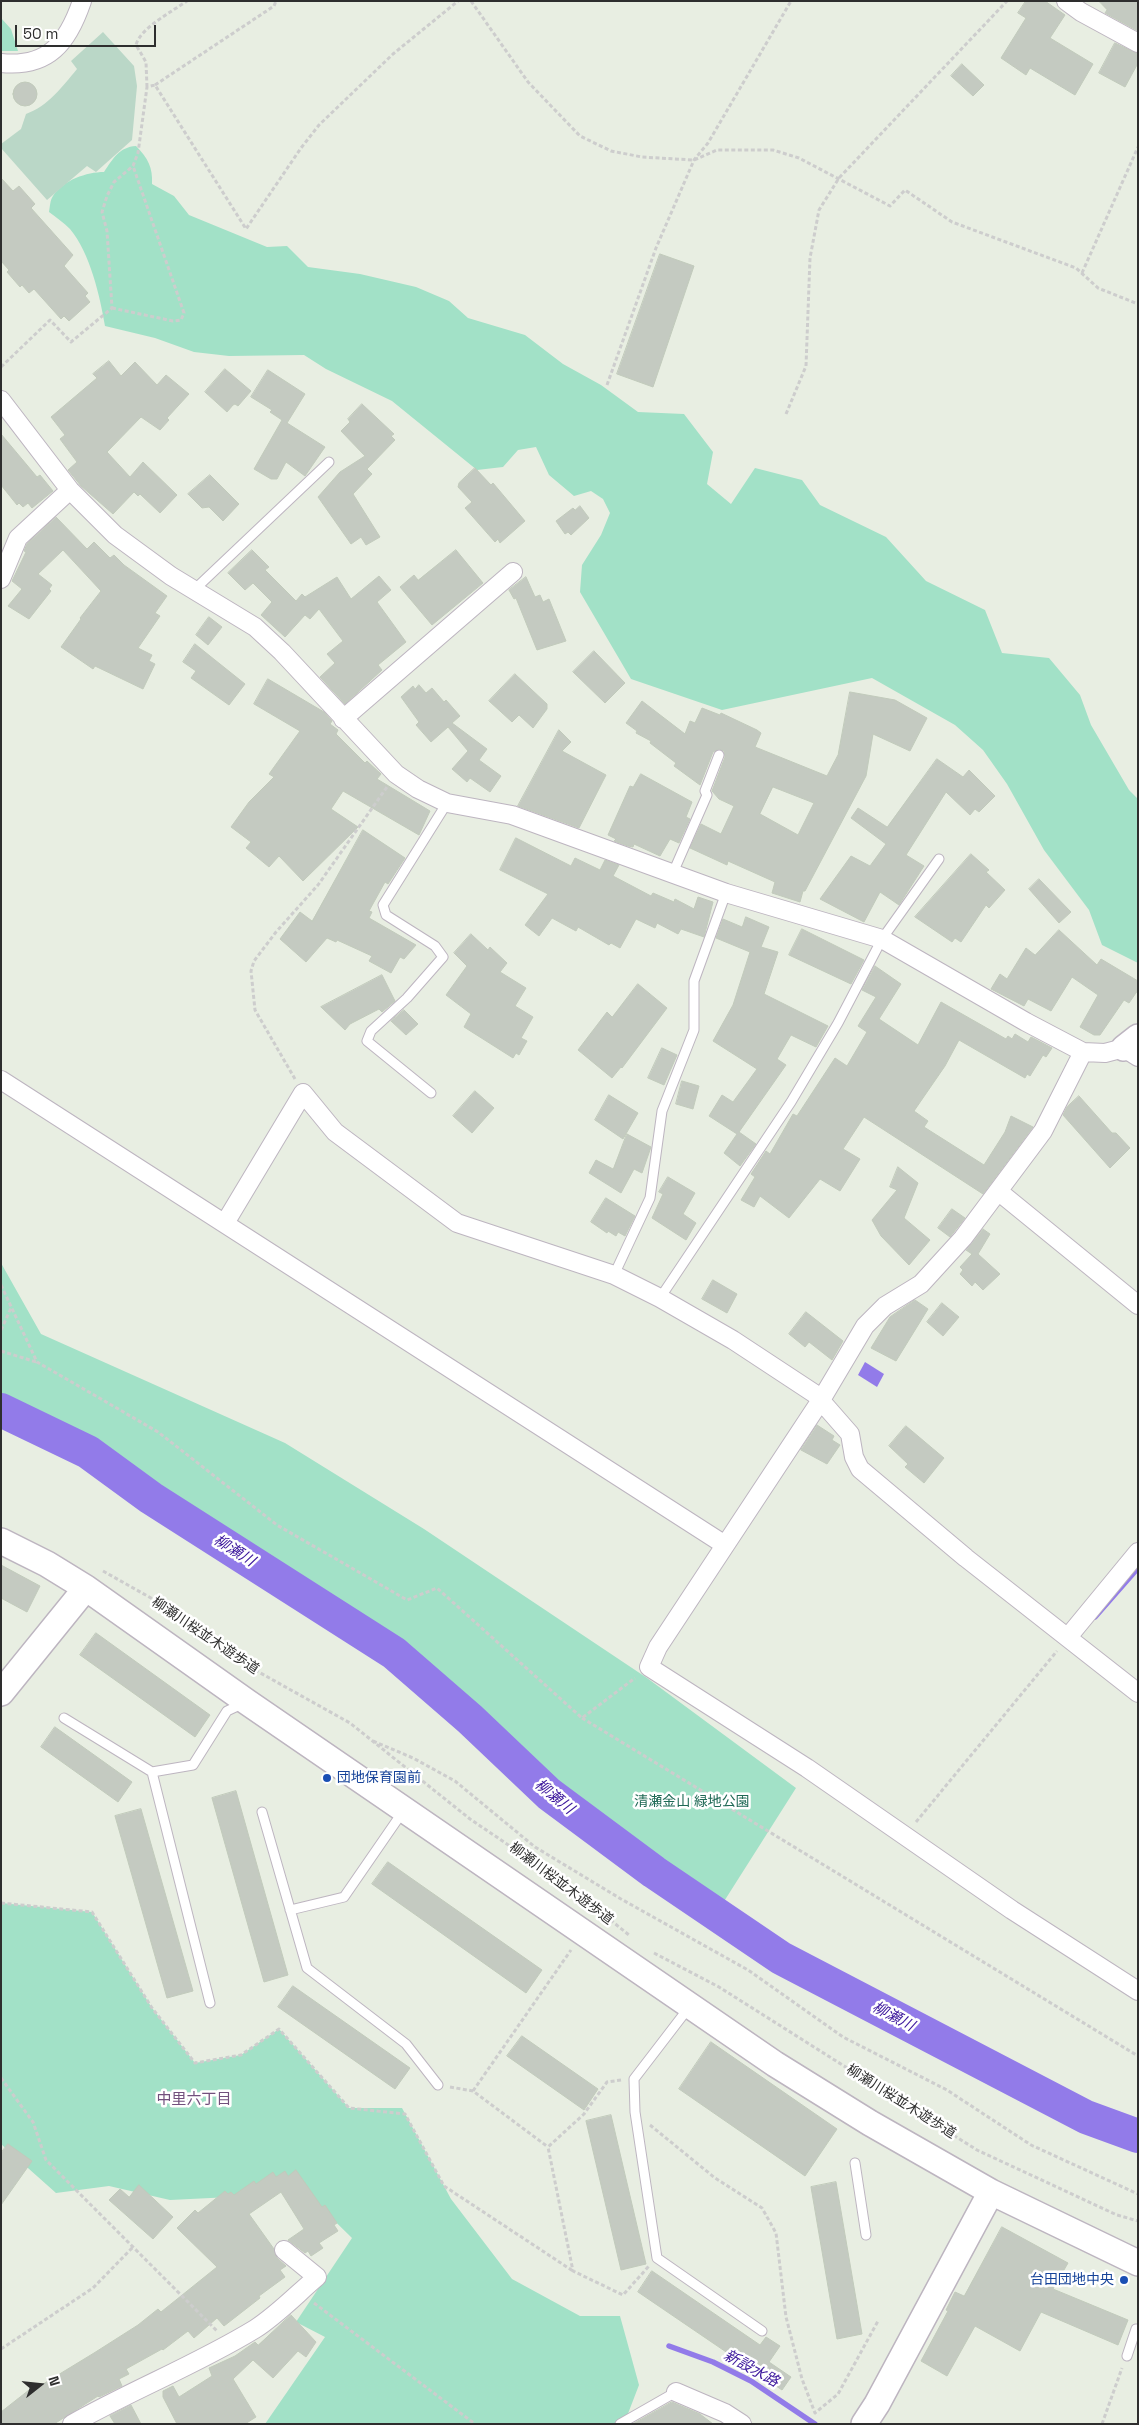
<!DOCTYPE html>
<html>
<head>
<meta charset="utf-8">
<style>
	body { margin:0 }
	#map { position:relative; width:1139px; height:2425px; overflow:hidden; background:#e8eee2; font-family:"Space Grotesk",sans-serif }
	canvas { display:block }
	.frame { position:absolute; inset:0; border:2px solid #2e2e2e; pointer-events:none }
	.north { position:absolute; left:15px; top:2360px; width:50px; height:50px; -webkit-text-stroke:4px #fff; paint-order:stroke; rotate:74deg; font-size:14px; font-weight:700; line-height:20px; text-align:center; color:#2e2e2e }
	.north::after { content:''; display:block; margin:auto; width:18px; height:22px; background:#2e2e2e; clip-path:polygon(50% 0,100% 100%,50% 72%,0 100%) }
	.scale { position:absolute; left:15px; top:25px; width:141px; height:22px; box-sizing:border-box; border:2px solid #2e2e2e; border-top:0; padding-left:6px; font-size:15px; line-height:18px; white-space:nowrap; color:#2e2e2e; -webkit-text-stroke:4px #fff; paint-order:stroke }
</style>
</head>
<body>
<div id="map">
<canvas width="1139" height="2425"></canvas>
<div class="frame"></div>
<div class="north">N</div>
<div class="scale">50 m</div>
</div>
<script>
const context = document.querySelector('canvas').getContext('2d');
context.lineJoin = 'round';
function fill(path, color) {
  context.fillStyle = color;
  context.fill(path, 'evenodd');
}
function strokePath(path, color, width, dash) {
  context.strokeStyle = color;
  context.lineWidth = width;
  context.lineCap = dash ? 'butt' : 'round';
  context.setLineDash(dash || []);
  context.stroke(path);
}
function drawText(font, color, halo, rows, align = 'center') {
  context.font = font + ' "Space Grotesk","Noto Sans JP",sans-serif';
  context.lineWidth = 5;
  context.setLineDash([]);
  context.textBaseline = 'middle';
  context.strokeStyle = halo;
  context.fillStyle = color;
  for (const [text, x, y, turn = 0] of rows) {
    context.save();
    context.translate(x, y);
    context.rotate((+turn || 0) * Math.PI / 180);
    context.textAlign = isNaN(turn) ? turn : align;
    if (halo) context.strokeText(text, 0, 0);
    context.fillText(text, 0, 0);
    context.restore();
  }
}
fill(new Path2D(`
	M1 18 11 29 18 51H1Z
	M136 146C148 158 153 168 152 184L174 196 189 215 267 247 287 246 308 267 360 274 416 287 449 301 468 318 525 335 563 364 601 385 638 412 684 414 713 452 707 484 731 504 755 468 802 480 820 505 886 537 926 581 985 610 1002 653 1049 658 1080 695 1091 725 1129 790 1138 799V963L1102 945 1089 910 1044 850 1007 784 983 750 955 725 872 678 722 710 631 679 580 592 582 565 601 535 610 513 603 499 591 491 574 496 549 475 536 447 518 450 503 467 477 470 392 401 326 369 304 355 229 356 194 352 155 338 105 326C100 296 90 253 70 229 64 223 56 217 49 212 50 207 50 200 53 196 63 180 87 172 104 172 113 159 119 147 136 146Z
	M1 1263 41 1334 285 1443 424 1529 647 1678 796 1788 716 1914 394 1653 88 1452 1 1410Z
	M1 1903 92 1912 152 2008 195 2063 241 2055 279 2029 349 2108H402L451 2199 512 2279 580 2316H620L639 2385 624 2424H265L325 2337 296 2322 352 2238 298 2185 231 2197 170 2200 109 2186 56 2193 1 2144Z`), '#a2e1c7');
fill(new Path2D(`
	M103 32 134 66 137 86 132 140 96 172 87 166 47 200 1 148V144L21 129 26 114C48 106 62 87 77 69L71 61Z`), '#bad7c7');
fill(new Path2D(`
	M865 1362 884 1374 877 1387 858 1375Z`), '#927be9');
strokePath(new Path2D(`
	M1095 1617 1138 1568
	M669 2346 713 2362 751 2381 815 2424`), '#927be9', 5.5);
strokePath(new Path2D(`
	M1 1410 88 1452 151 1498 394 1653 470 1719 549 1794 654 1872 781 1958 1086 2117 1138 2136`), '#927be9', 34);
const building = new Path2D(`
	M1026 1H1045L1065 15 1050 38 1093 64 1075 95 1030 68 1026 75 1001 58 1026 18 1018 13Z
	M1099 1H1138V31L1105 13 1107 10Z
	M1115 43 1138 54V63L1125 87 1099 73Z
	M962 64 984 85 973 96 951 76Z
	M13 94a12 12 0 1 1 24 0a12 12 0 1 1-24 0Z
	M1 178 13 191 19 186 35 204 31 208 73 255 64 266 88 293 85 296 90 302 69 321 64 316 61 319 34 289 29 293 22 285 20 287 7 272 9 270 1 261Z
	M660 254 694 266 653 387 617 374Z
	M109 361 121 376 135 362 157 385 166 375 189 394 167 418 169 420 160 430 141 417 107 452 130 477 143 462 177 495 160 513 140 494 138 496 134 492 113 514 81 486 68 470 77 462 60 439 65 435 51 417 97 378 93 374Z
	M225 369 251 391 238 406 235 404 233 405 227 412 205 392Z
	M268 370 305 394 287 423 325 447 305 476 286 462 277 479H271L254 469 282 420 270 412 272 410 251 397Z
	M362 404 394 434 391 436 395 440 367 469 372 474 353 494 380 537 366 545 361 537 351 544 318 497 340 472 365 456 341 431 350 422 348 419Z
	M1 434 37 477 40 475 53 491 32 508 28 503 23 507 19 503 17 505 1 485Z
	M475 468 491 485 493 483 525 521 500 543 498 539 495 542 465 508 472 502 458 487 459 483Z
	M210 475 239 504 223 521 209 507 202 508 188 494Z
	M580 506 589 518 571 535 568 532 565 534 556 521 573 508 575 510Z
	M56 517 87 549 94 542 110 558 114 555 124 565 167 596 155 613 160 616 138 648 152 655 149 661 155 664 143 689 95 666 93 669 61 647 81 619 80 618 101 591 63 550 38 574 52 585 49 589 51 591 29 619 8 606 22 589 12 581 26 552 24 551 27 544Z
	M252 550 269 567 265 570 296 601 302 594 305 597 337 577 351 599 379 576 391 590 377 602 406 642 378 665 382 670 345 704 320 677 335 663 327 654 343 641 319 609 310 619 305 615 285 637 261 615 272 602 253 583 245 590 228 573Z
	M456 550 483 583 432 625 400 587 414 575 418 580Z
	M526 577 535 597 540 595 543 602 549 599 566 641 537 650 516 598 514 599 509 590Z
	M209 617 222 627 208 645 196 635Z
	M195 644 245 684 229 705 191 678 196 671 183 662Z
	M594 651 625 683 605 703 573 672Z
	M515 674 547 704V709L533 728 519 715 512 722 489 701Z
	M268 679 324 712 332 721 330 724 338 730 336 734 365 763 367 761 381 774 377 779 430 811 419 835 343 791 331 809 358 827 303 881 279 856 269 867 246 848 251 842 231 827 249 802 274 777 269 774 300 731 254 704Z
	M419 685 426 693 432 688 444 702 446 700 460 716 452 723 487 749 479 760 501 776 490 792 470 778 467 782 452 769 468 751 448 727 431 742 416 725 419 722 401 697 413 686 415 689Z
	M850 692 895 700 927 718 910 751 873 734 866 776 805 891H803L800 902 772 893 775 882 728 861 727 865 690 848 701 824 721 834 734 806 719 799 712 791 725 757 724 751 719 749 713 752 700 785 674 766 676 763 650 743 651 741 636 733 637 731 626 723 642 701 685 734 690 721 695 723 702 708 720 715 721 713 757 730 761 733 755 747 827 776 838 755ZM773 787 814 803 798 835 760 814Z
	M559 730 571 742 562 751 606 775 579 828 518 806Z
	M937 759 963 777 969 770 995 796 979 812 975 809 970 815 946 792 906 855 924 866 899 905 880 892 864 922 820 899 851 856 870 866 886 844 851 818 858 808 887 827Z
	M641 774 692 802 686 817 690 819 679 843 670 839 660 856 634 844 633 847 628 846 614 841 616 839 608 835 630 786 633 787Z
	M363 830 405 858 388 884 385 882 369 911 372 912 369 918 416 945 404 959 400 957 391 973 369 961 372 956 337 940 336 942 327 938 306 962 280 939 300 912 312 921Z
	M516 838 571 866 575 858 600 870 605 860 619 865 613 876 651 896 653 893 674 902 675 899 694 909 698 897 713 902 704 937 681 929 678 934 657 923 655 928 636 919 620 948 611 943 609 945 578 927 576 931 552 918 539 936 525 925 548 894 500 870Z
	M971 854 989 870 986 872 1005 890 989 908 986 905 961 942 955 938 952 942 915 917Z
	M1039 879 1071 912 1059 923 1029 889Z
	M746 917 769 927 761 947 778 952 764 994 828 1026 816 1047 791 1035 777 1059 786 1065 739 1132 756 1144 740 1166 724 1153 737 1134 709 1116 722 1095 733 1102 757 1069 713 1041 733 1005 750 952 716 938 723 919 742 927Z
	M802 929 864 960 851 984 789 955Z
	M1059 930 1097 965 1101 959 1138 981V990L1129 1003 1124 1000 1100 1035H1094L1080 1027 1098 995 1072 977 1051 1011 1028 999 1024 1006 991 989 1000 974 1007 979 1026 948 1035 955Z
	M471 934 488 950 490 947 507 963 500 972 526 988 515 1006 533 1017 521 1038 527 1041 519 1055 516 1053 513 1058 464 1027 471 1014 446 995 467 966 454 953Z
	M875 966 901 984 879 1019 918 1045 941 1002 1006 1039 1008 1036 1012 1039 1015 1034 1028 1042 1031 1037 1052 1048 1046 1057 1043 1055 1030 1076 1027 1074 1025 1078 959 1040 945 1066 914 1111 928 1121 924 1127 984 1165 1005 1132 1011 1116 1033 1127 983 1194 864 1117 843 1149 860 1159 840 1191 820 1179 789 1218 760 1196 754 1207 741 1200 755 1177 751 1174 766 1151 770 1154 793 1114 797 1116 835 1058 847 1066 867 1032 858 1026 876 997 862 990Z
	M382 975 395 1001 382 1012 379 1009 350 1024 345 1030 321 1007Z
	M638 984 667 1008 622 1068 621 1067 612 1078 578 1050 607 1012 612 1017Z
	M404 1010 418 1024 406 1035 391 1021Z
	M662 1048 677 1055 664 1085 648 1078Z
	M682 1081 699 1086 693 1109 676 1104Z
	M475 1091 494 1108 472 1133 453 1116Z
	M609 1095 638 1113 623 1139 595 1120Z
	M1079 1096 1112 1133H1116L1130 1148 1110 1168 1063 1115 1067 1107Z
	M627 1134 651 1147 642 1173 634 1169 621 1193 589 1173 596 1160 613 1169Z
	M898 1167 918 1183 904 1218 930 1240 909 1265 881 1236 872 1220 897 1190 890 1187Z
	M668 1177 695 1193 683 1214 696 1223 686 1240 652 1218 663 1194 659 1192Z
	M606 1198 635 1216 625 1236 618 1232 616 1236 608 1231 607 1233 591 1222Z
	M952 1209 965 1218 950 1237 938 1228Z
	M983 1229 990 1234 978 1254 1000 1274 983 1290 975 1282 972 1286 960 1274 963 1270 960 1267 972 1254 966 1250Z
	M713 1280 737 1294 727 1313 702 1299Z
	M915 1300 928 1309 896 1361 871 1348 890 1317Z
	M942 1303 959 1317 943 1336 927 1322Z
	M806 1312 843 1341 832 1360 809 1342 805 1347 789 1334Z
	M817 1425 834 1436 832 1440 840 1445 827 1464 801 1450Z
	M906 1426 944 1458 924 1483 905 1467 908 1464 889 1446Z
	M1 1565 40 1586 27 1612 1 1598Z
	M96 1633 210 1715 195 1737 80 1655Z
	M55 1727 132 1782 118 1802 41 1747Z
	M236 1791 288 1975 264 1982 212 1798Z
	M141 1809 193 1991 167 1998 115 1816Z
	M388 1862 542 1970 526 1993 372 1884Z
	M293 1986 410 2068 395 2089 278 2007Z
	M522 2036 598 2089 584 2110 507 2056Z
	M711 2042 837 2129 805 2176 679 2089Z
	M611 2115 646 2264 621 2270 586 2121Z
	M8 2144 32 2161 1 2205V2153Z
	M296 2170 322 2207 325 2205 337 2223 334 2225 338 2231 319 2243 323 2248 311 2256 308 2251 305 2253 288 2240 304 2229 281 2192 249 2214 274 2249 277 2258 286 2266 280 2270 285 2277 259 2296 260 2298 224 2326 217 2318 194 2338 188 2331 163 2350 162 2349 126 2369 129 2374 119 2379 122 2386 99 2397 98 2396 54 2424H1V2412L29 2390 30 2392 94 2353 138 2325 158 2309 161 2312 217 2267 177 2228 195 2210 198 2213 225 2191 228 2194 231 2192 234 2195 254 2181 256 2184 273 2172 276 2177 285 2171 288 2176Z
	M836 2182 862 2334 837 2339 811 2187Z
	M139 2185 173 2217 153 2239 109 2200 120 2189 129 2197Z
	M1002 2227 1068 2263 1053 2289 1128 2320 1118 2345 1041 2312 1020 2351 975 2326 947 2376 921 2361 948 2311 946 2310 955 2292 964 2296Z
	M652 2271 760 2345 766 2337 780 2346 769 2362 791 2377 782 2390 638 2292Z
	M291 2315 316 2342 306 2357 298 2351 273 2378 253 2360 233 2379 256 2417 245 2424H177L163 2397V2391L173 2386 179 2397 212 2376 209 2368 235 2356 255 2342 258 2345Z
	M672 2402 700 2414 713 2424H633Z
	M131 2405 141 2424H115L110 2416Z`);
fill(building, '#c4cac1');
strokePath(building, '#c1cabb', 1);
const lane = new Path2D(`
	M194 590 329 462
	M672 875 707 795 705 791 719 755
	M431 1093 367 1041 371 1031 407 998 443 957 435 946 386 915 383 905 447 803
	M614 1275 650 1198 662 1111 694 1030V981L726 893
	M660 1298 791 1102 838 1023 882 939 939 859
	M64 1718 152 1772
	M262 1812 307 1968 406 2044 438 2085
	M290 1910 344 1897 404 1810
	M210 2003 152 1772 193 1765 227 1711 244 1703
	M690 2006 634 2079 635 2112 657 2258 762 2331
	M855 2163 866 2235
	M1127 2356 1136 2329H1138
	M620 2424 676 2392`);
const street = new Path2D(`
	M1066 1 1081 12 1138 43
	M1 63C49 68 68 42 82 1
	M1 400 70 490 115 535 171 576 255 627 282 652 396 774 418 789 447 803 512 815 726 893 882 939 1026 1022 1083 1052 1105 1053 1124 1048 1138 1057
	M1 579 18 538 70 490
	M343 719 513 572
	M1083 1052 1043 1131 963 1238 921 1284 885 1306 865 1326 821 1400 658 1647 649 1667 807 1768 1012 1910 1138 1991
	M1 1080 725 1545
	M998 1191 1138 1305
	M225 1223 303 1093 335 1132 457 1223 614 1275 660 1298 733 1340 815 1394 850 1434 854 1457 860 1469 966 1558 1138 1693
	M1068 1637 1138 1552
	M676 2392 725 2413 742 2424
	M72 2424C132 2390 196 2365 255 2329 277 2315 297 2294 317 2277L284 2250`);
const secondary = new Path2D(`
	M1124 1048 1138 1037
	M1 1541 47 1564 86 1588 247 1702 775 2064 870 2123 991 2192 1138 2263
	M1 1693 86 1588
	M864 2424 877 2404 991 2192`);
strokePath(lane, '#bdb5c0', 11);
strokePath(street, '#bdb5c0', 20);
strokePath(secondary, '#bdb5c0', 28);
strokePath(new Path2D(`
	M471 1 528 82 580 136 611 151 642 157 694 160 717 150H773L799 158 890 206 905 190 952 222 1076 268 1098 288 1138 304
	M155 85 274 6 276 1
	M147 87 146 62 136 45C140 28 173 11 187 1
	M1082 273 1138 147
	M112 308 173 321 181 320 184 313 133 166
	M1 367 50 320 71 342 112 308 107 231 102 212 107 196 114 182 133 166 138 153 147 87 155 85 246 229 301 148 319 125 393 54 458 1
	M607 385 656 248 694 160 708 143 791 1
	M786 414 806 366 810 258 819 210 839 178 1007 1
	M295 1079 255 1010 251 971 254 961 276 932 318 885 387 787
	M1 1285 37 1362 158 1432 277 1525 407 1600 437 1588 582 1718 635 1678
	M1 1330 11 1308
	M1 1351 36 1362
	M103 1571 174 1611 230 1656 350 1723 470 1819 566 1884 629 1935
	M582 1718 1138 2056
	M373 1741 413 1758 455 1781 535 1847 621 1899 748 1970 843 2037 947 2090 1031 2145 1138 2194
	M916 1822 1057 1651
	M1 1903 92 1912 152 2008 195 2063 241 2055 279 2029 349 2108 405 2114 444 2186 573 2271
	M654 1953 719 1987 977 2150 1117 2215 1138 2221
	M1 2078 33 2122 46 2160 217 2331
	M621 2080 607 2082 584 2114 548 2147 573 2271 623 2295 649 2266
	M450 2087 473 2091 548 2147
	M473 2091 571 1950
	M650 2125 715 2178 762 2208 776 2233 786 2317 802 2379 815 2413 838 2394 878 2321
	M314 2303 475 2424
	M1 2349 93 2288 133 2247
	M1102 2424 1122 2368`), '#cdcdcd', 3, [4, 2.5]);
strokePath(lane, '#fff', 9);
strokePath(street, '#fff', 18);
strokePath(secondary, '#fff', 25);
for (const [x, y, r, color] of [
	[327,1778,5,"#1a4fb4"],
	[1124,2280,5,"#1a4fb4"]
]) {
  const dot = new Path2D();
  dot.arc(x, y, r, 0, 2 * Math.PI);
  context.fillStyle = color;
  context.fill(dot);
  strokePath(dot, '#fff', 2);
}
drawText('14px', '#2e2e2e', '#fff', [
	["柳瀬川桜並木遊歩道",205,1636,34],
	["柳瀬川桜並木遊歩道",561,1884,37],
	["柳瀬川桜並木遊歩道",901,2102,32]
]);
drawText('14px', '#164399', '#fff', [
	["団地保育園前",337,1778],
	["台田団地中央",1114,2280,"right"]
], 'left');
drawText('14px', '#1f6955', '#fff', [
	["清瀬金山 緑地公園",692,1802]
]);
drawText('italic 15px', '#3a159b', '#fff', [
	["柳瀬川",234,1551,32],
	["柳瀬川",554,1797,39],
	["柳瀬川",893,2017,28],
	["新設水路",751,2369,29]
]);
drawText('15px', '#72507d', '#fff', [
	["中里六丁目",194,2100]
]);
</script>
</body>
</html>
